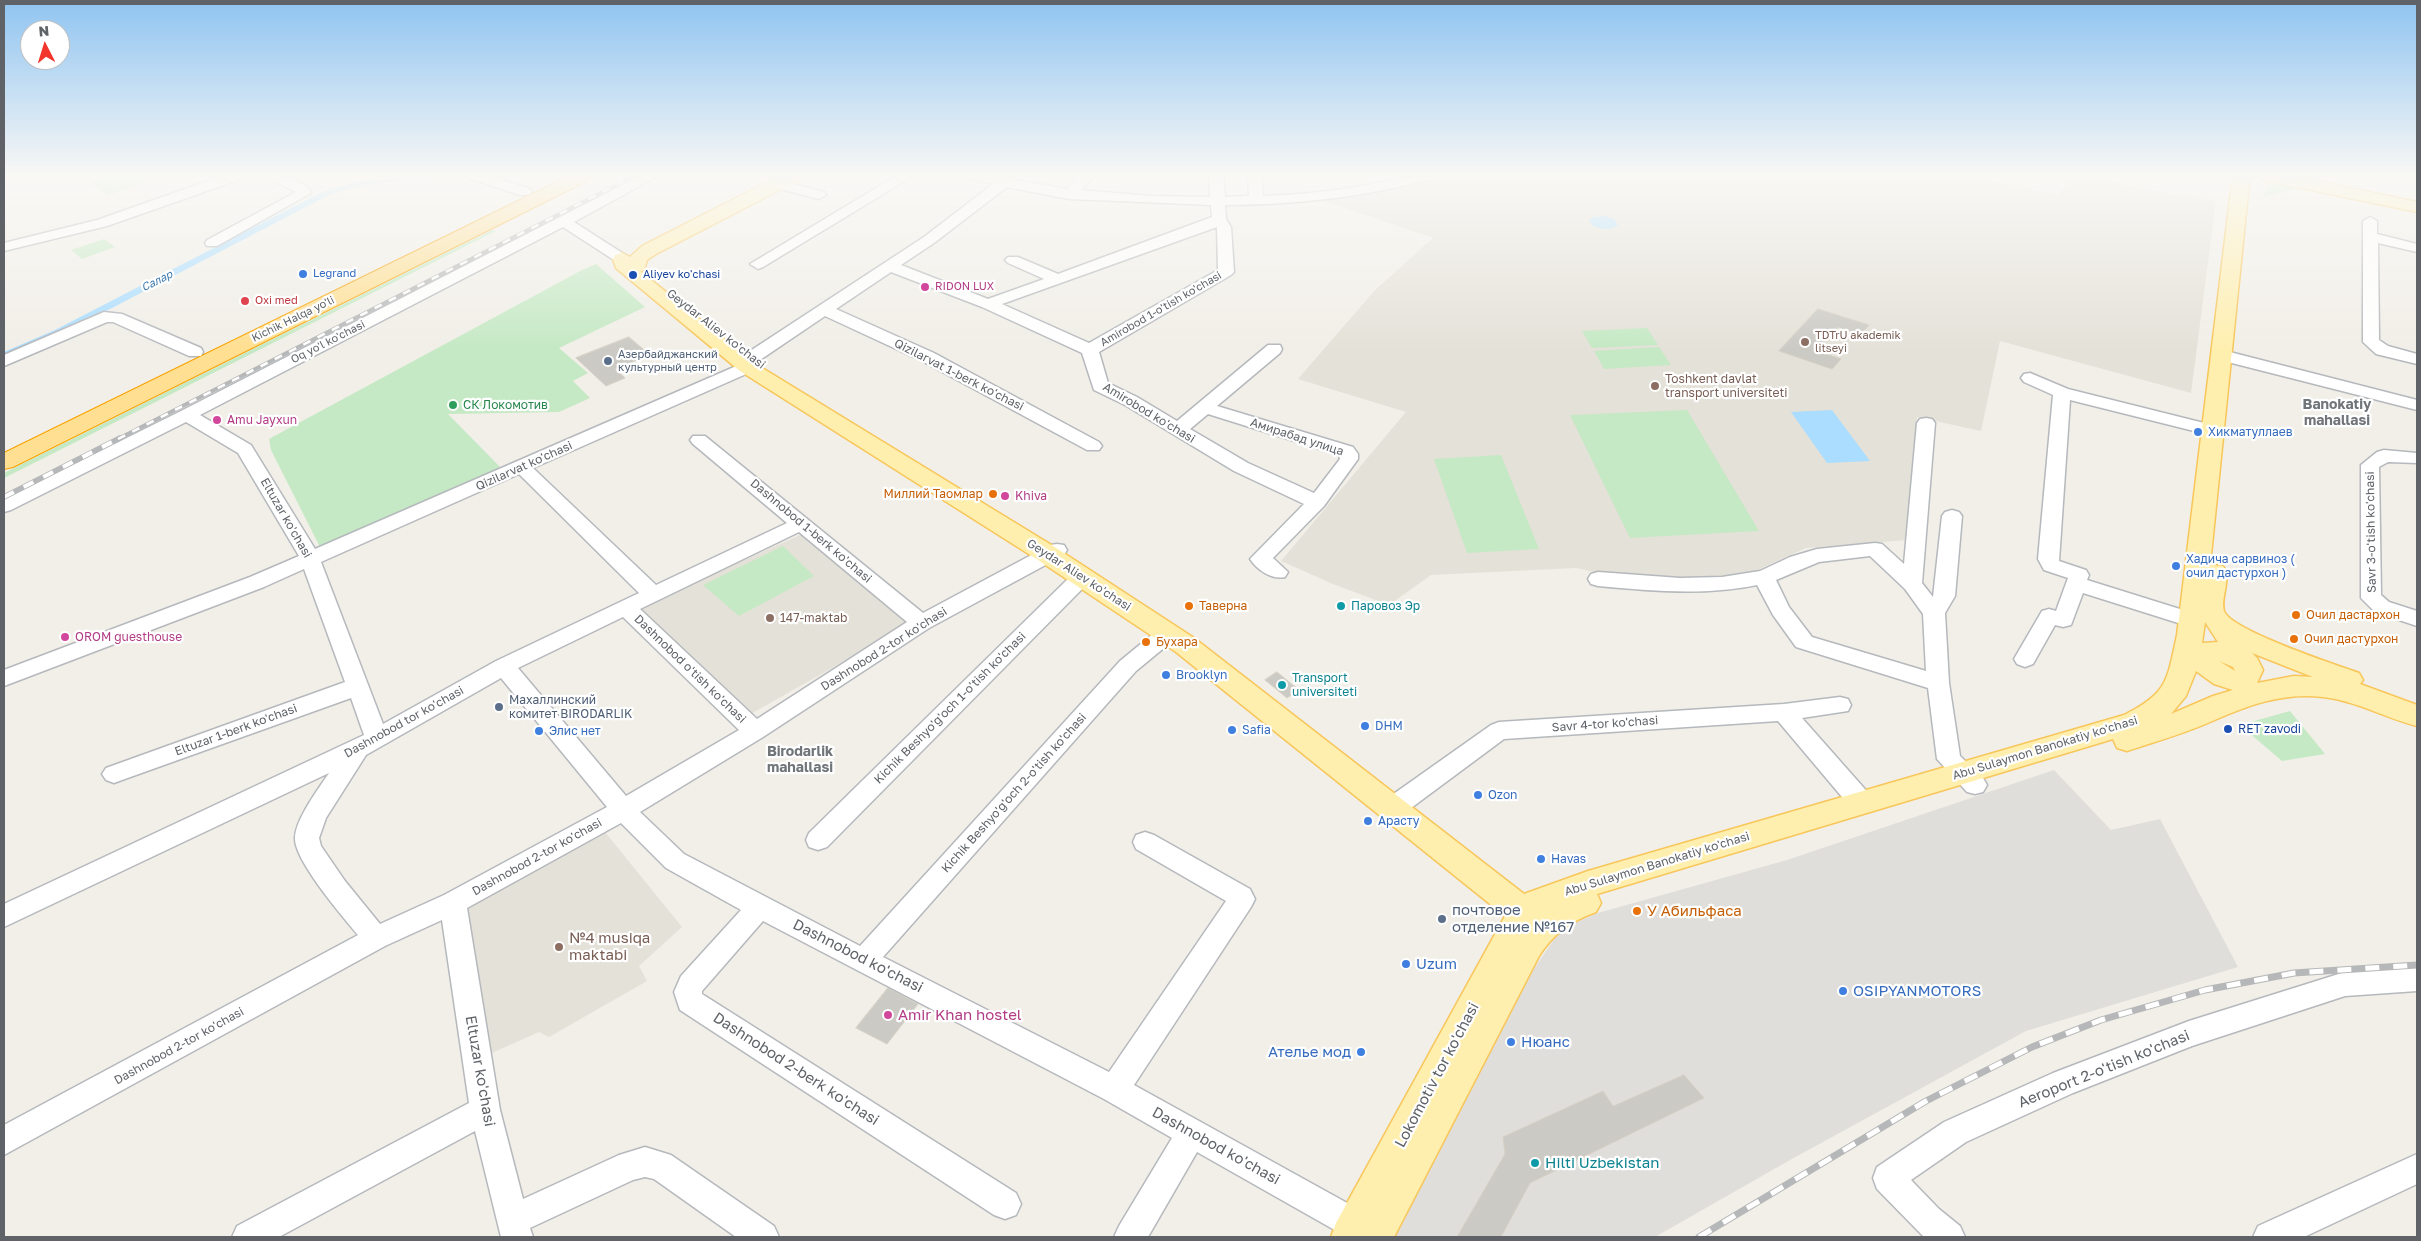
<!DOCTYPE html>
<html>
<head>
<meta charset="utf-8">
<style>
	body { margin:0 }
	#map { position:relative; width:2421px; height:1241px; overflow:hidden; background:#f1efe8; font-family:"Golos Text",sans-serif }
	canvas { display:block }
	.frame { position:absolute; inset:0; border:5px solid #5f6368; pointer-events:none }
	.north { position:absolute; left:20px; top:20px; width:50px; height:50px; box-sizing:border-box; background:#fff; border:1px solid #bfc1c3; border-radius:50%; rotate:355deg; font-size:14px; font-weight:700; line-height:20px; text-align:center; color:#5f6368 }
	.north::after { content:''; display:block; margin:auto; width:18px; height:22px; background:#f2352d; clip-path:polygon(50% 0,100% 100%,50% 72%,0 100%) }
</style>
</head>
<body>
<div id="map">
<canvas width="2421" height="1241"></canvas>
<div class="frame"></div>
<div class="north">N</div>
</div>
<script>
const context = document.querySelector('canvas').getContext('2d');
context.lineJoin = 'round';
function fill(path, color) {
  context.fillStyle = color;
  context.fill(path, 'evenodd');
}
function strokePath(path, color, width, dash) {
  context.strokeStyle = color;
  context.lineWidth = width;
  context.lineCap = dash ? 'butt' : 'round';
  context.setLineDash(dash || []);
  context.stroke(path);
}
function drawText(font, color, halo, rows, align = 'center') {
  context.font = font + ' "Golos Text",sans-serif';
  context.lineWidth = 4.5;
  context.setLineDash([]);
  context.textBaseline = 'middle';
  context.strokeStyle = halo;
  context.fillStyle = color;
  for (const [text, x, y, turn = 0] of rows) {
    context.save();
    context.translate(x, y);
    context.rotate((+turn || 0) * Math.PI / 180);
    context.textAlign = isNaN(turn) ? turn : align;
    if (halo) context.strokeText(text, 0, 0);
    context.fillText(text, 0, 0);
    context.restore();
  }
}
fill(new Path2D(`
	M2054 770 2111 830 2160 819 2238 967 2026 1031 1790 1160 1655 1237H1393L1533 970 1557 935 1567 926 1598 913 1787 860Z`), '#e0deda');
fill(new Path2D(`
	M1438 176H1971L2059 195 2069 176H2092L2183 197 2187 195 2216 201 2191 393 2000 341 1981 431 1917 417 1907 540 1806 548 1737 579 1634 581 1576 568 1431 575 1389 605 1333 584 1281 561 1406 412 1298 379 1375 290 1433 238 1324 201Z
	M802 534 908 625 749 715 632 611Z
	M605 832 682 927 639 966 647 981 549 1037 539 1032 474 1061 453 915Z`), '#e4e1d8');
fill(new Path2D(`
	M106 176H149L155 180 108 195 88 182Z
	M2281 183 2306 186 2262 198 2268 185Z
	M492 230 496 231 4 478V473Z
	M104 239 115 247 82 259 71 250Z
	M596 264 645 307 559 348 588 373 573 381 590 398 559 412 448 414 503 470 320 547 271 450 269 439 582 270Z
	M1647 328 1658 345 1592 348 1582 331Z
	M1659 347 1671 365 1604 369 1594 351Z
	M1687 410 1759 531 1630 538 1570 415Z
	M1501 455 1539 549 1467 553 1434 459Z
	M783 546 814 576 739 616 703 585Z
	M2290 711 2325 754 2282 761 2240 725Z`), '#c5e9c4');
fill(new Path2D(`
	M417 176H437L358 186 329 195 64 333 4 359V352L55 330 322 192 361 181Z
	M1604 216 1614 219 1618 225C1610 231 1602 229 1593 226L1589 221 1593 217Z
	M1832 410 1870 461 1827 463 1791 412Z`), '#adf');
const building = new Path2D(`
	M1818 309 1869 325 1861 334 1838 327 1817 351 1841 359 1832 369 1779 351Z
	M629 337 650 355 615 369 625 378 606 386 576 358Z
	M1277 672 1299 690 1287 698 1265 680Z
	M888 988 918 1004 887 1044 856 1028Z
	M1684 1075 1704 1098 1530 1183 1501 1237H1457L1505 1154 1503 1137 1603 1091 1613 1106Z`);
fill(building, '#cccac4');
strokePath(building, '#d7d1c5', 1);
const minor = new Path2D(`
	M222 176H243L241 179 107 226 4 251V243L97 220Z
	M263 176C278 176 305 178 311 193L217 246H207L205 243 207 240 296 192Z
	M469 176H491L530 189 532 192 530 195H520L471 179Z
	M640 176H658L574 222 627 256 630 259 627 262H617L563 227 200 415 251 445 315 549 741 364 747 353 924 237 993 184 970 179 968 176H995L1067 189 1079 176H1094L1081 190 1152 196 1210 197 1209 176H1223L1225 197 1249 196 1248 176H1262L1263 196C1294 195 1325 192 1356 187 1382 183 1406 176 1433 176L1431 179C1363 197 1295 205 1225 205L1226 219 1231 227 1234 272 1231 275 1099 352 1108 383 1137 397 1177 421 1268 345H1280L1282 349 1280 353 1217 406 1353 447 1358 454V459L1324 506 1273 558 1288 572 1285 577C1272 580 1257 570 1250 559L1304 504 1234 471 1125 405 1094 390 1082 353 982 307 891 272 836 309 934 353 1099 442 1102 446 1099 450H1087L922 361 825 316 760 360 753 371 533 468 656 585 787 523 693 444 690 440 693 436H705L923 613 1050 545 1057 544 1064 545 1067 550 1064 555 929 628 763 737 640 812 684 854 860 946 1120 661 1160 628 1168 626 1176 628 1179 633 1176 638 1136 671 883 957 1109 1072 1226 901 1136 849 1133 842 1136 835 1145 832 1154 835 1250 889 1255 899 1251 907 1134 1085 1376 1219 1381 1230 1378 1237H1347L1197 1152 1148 1237H1114L1119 1226 1172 1138 1104 1099 763 921 702 991V994L1016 1193 1021 1204 1016 1215 1005 1219 994 1215 680 1010 674 992 681 976 741 910 666 868 621 823 467 908 500 1110 523 1199 619 1155 645 1147 671 1155 774 1226 779 1237H736L654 1179 645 1177 633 1180 530 1228 533 1237H501L475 1131 279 1237H232L237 1226 469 1103 442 920 385 946 4 1155V1125L358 935C343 917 294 860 295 838 295 820 319 788 329 773L4 927V904L364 735 351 698 122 780 114 783 106 780 102 774 106 768 345 682 304 569 264 587 4 686V670L250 577 299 556 238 453 186 422 11 510 4 512V499L181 411ZM1007 187 1069 199 1211 205 1212 217 1058 274 1018 257H1008L1005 260 1008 263 1044 279 988 299 901 265 934 243ZM1217 227 1218 270 1089 343 1002 304ZM1208 414 1339 455 1340 459 1314 493 1248 463 1190 429ZM519 474 639 593 496 661 383 724 321 562ZM799 532 907 622 757 719 640 609ZM623 617 739 730 626 796 518 668ZM501 678 607 807 444 895 380 924 345 881 321 846 319 838 326 818 366 755Z
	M896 176H913L763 267 758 269 750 264Z
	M778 180 824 192 826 195 819 199 773 187 771 184Z
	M2370 217 2377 221V234L2417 244V252L2378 243 2379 340 2388 346 2417 354V364L2376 354 2363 342V221Z
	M104 312 122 314 201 348 203 352 201 356H189L113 322H107L4 366V355Z
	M2222 350 2417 400V410L2216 359 2214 355 2216 351Z
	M2030 373 2068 389 2220 427 2223 431 2220 435 2214 436 2070 400 2059 561 2086 570 2089 575 2087 580 2199 615 2202 620 2199 625 2191 627 2083 593 2071 625 2063 627 2055 625 2033 664 2025 667 2017 664 2014 659 2042 611 2049 609 2056 611 2068 578 2044 570 2038 559 2053 395 2024 382 2021 378 2024 374Z
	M1926 418 1932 419 1935 423 1922 583 1933 597 1942 516 1945 512 1952 510 1959 512 1962 516 1955 596 1945 613 1949 683 1960 756 1983 778 1987 785 1983 792 1975 794 1967 792 1937 759 1928 688 1796 647 1773 615 1757 585C1704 596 1651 591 1598 586L1591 584 1588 579 1591 574 1598 572 1680 578 1722 577 1760 571 1790 557 1817 549 1875 543 1882 544 1904 564 1917 423 1920 419ZM1870 556 1905 589 1923 614 1926 671 1812 637 1789 607 1776 580 1819 562Z
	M2384 450 2417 453V463L2388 462 2379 467 2381 595 2389 602 2417 611V626L2375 612 2361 598V465L2377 452Z
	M1082 570 1089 572 1092 577 1089 582 827 847 818 850 809 847 806 840 809 833 1075 572Z
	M1840 697 1848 699 1851 705 1848 711 1802 718 1871 796 1874 803 1871 810 1862 812 1853 810 1778 721 1504 739 1403 814 1394 817 1385 814 1382 807 1385 800 1491 725 1499 722 1784 704Z
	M2417 967V991L2345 996 2192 1046 2073 1093 1966 1142 1911 1180 1939 1209 1960 1226 1965 1237H1924L1877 1189 1873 1178 1877 1167 1944 1122 2053 1073 2189 1021 2345 972Z
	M2417 1154V1184L2304 1237H2253L2258 1226Z`);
const major = new Path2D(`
	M779 176H801L799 180 656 254 647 260 644 270 640 271 754 363 1053 546 1194 638 1524 894 1588 871 2124 715C2168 693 2167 681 2177 635L2232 182 2237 176H2255L2249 183 2210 565 2223 566C2232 580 2220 597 2224 611 2230 630 2336 665 2359 673L2363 680 2360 684 2417 705V726C2385 718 2357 701 2323 697 2282 692 2246 706 2210 722 2183 734 2154 742 2127 751L2117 748 2113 739 1597 894 1601 903 1596 912C1571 921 1554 933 1539 956L1394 1237H1331L1336 1223 1505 916 1176 652 1035 558 740 371 616 268 613 259 615 255 622 253 630 257 642 246ZM2205 622 2218 642 2202 643ZM2252 653 2313 677 2294 676 2257 683 2263 670 2257 658ZM2219 661 2233 667 2235 671ZM2196 671 2214 684 2233 690 2213 696 2171 714 2186 696Z
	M2259 176H2293L2417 202V212L2267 181 2261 180Z`);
const highway = new Path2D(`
	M569 176H592L589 180 13 467 4 469V453Z`);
strokePath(minor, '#b5b8bc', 3);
strokePath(major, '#f8c65a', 3);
strokePath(highway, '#f9a100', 2);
fill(minor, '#fff');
fill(major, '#ffefaf');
fill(highway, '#ffdf91');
const railFar2 = new Path2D(`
	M118 439 634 176`);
const railFar1 = new Path2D(`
	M4 497 120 438`);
const rail = new Path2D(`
	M1699 1237 1926 1101 2032 1047 2101 1020 2205 990 2294 973 2417 965`);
strokePath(railFar2, '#b6b7b8', 4);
strokePath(railFar1, '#b6b7b8', 5.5);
strokePath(rail, '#b6b7b8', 7);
strokePath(railFar2, '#fff', 2.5, [8]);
strokePath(railFar1, '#fff', 4, [11]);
strokePath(rail, '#fff', 5, [14]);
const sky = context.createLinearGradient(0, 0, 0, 350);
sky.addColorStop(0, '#8fc4f1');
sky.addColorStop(0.5, '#f9f8f5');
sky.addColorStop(1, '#f9f8f500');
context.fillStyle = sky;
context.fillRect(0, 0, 2421, 350);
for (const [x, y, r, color] of [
	[303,274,5,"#3f7fe0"],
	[633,275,5,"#1a4fb4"],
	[925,287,5,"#d1479c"],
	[245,301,5,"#e0444e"],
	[1805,342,5,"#8d6e63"],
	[608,361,5,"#5c6f8a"],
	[1655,386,5,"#8d6e63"],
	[453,405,5,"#2e9e5b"],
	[217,420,5,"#d1479c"],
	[2198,432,5,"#3f7fe0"],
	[993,494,5,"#e8710a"],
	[1005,496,5,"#d1479c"],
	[2176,566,5,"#3f7fe0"],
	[1189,606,5,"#e8710a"],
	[1341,606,5,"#0f9aa8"],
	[2296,615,5,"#e8710a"],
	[770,618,5,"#8d6e63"],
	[65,637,5,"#d1479c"],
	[2294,639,5,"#e8710a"],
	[1146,642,5,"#e8710a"],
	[1166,675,5,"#3f7fe0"],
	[1282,685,5,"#0f9aa8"],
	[499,707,5,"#5c6f8a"],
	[1365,726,5,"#3f7fe0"],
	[2228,729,5,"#1a4fb4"],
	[1232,730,5,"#3f7fe0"],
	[539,731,5,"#3f7fe0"],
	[1478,795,5,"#3f7fe0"],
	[1368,821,5,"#3f7fe0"],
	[1541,859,5,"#3f7fe0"],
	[1637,911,5,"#e8710a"],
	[1442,919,5,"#5c6f8a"],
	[559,947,5,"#8d6e63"],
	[1406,964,5,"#3f7fe0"],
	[1843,991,5,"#3f7fe0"],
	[888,1015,5,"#d1479c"],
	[1511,1042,5,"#3f7fe0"],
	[1361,1052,5,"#3f7fe0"],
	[1535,1163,5,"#0f9aa8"]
]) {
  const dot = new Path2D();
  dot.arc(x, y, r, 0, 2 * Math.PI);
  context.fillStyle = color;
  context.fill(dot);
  strokePath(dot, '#fff', 2);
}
drawText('11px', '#366cbe', '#fff', [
	["Legrand",313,274]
], 'left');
drawText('11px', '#164399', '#fff', [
	["Aliyev ko'chasi",643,275]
], 'left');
drawText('italic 11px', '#3d79ae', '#fff', [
	["Салар",157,281,-27]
]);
drawText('11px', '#b23c85', '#fff', [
	["RIDON LUX",935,287]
], 'left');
drawText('11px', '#be3a42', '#fff', [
	["Oxi med",255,301]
], 'left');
drawText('11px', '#5f6368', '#fff', [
	["Amirobod 1-o'tish ko'chasi",1161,309,-30],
	["Kichik Halqa yo'li",293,319,-26],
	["Oq yo'l ko'chasi",328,342,-27]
]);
drawText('11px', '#785e54', '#fff', [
	["TDTrU akademik",1815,336],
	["litseyi",1815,349]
], 'left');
drawText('11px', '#4e5e75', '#fff', [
	["Азербайджанский",618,355],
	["культурный центр",618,368]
], 'left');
drawText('12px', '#5f6368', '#fff', [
	["Geydar Aliev ko'chasi",716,329,38],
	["Qizilarvat 1-berk ko'chasi",959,375,27],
	["Amirobod ko'chasi",1149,413,31],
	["Амирабад улица",1297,437,18],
	["Qizilarvat ko'chasi",524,466,-24],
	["Eltuzar ko'chasi",286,518,60],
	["Dashnobod 1-berk ko'chasi",811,531,40],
	["Savr 3-o'tish ko'chasi",2371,532,-91],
	["Geydar Aliev ko'chasi",1079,575,33],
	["Dashnobod 2-tor ko'chasi",884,649,-32],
	["Dashnobod o'tish ko'chasi",690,669,44],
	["Kichik Beshyo'g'och 1-o'tish ko'chasi",950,708,-45],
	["Dashnobod tor ko'chasi",404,722,-29],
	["Savr 4-tor ko'chasi",1605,724,-4],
	["Eltuzar 1-berk ko'chasi",236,730,-20],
	["Abu Sulaymon Banokatiy ko'chasi",2045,748,-17],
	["Kichik Beshyo'g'och 2-o'tish ko'chasi",1014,793,-48],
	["Dashnobod 2-tor ko'chasi",537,857,-29],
	["Abu Sulaymon Banokatiy ko'chasi",1657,864,-17],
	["Dashnobod 2-tor ko'chasi",179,1046,-29]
]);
drawText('12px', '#785e54', '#fff', [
	["Toshkent davlat",1665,379],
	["transport universiteti",1665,393],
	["147-maktab",780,618]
], 'left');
drawText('12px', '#27864d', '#fff', [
	["СК Локомотив",463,405]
], 'left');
drawText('12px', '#b23c85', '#fff', [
	["Amu Jayxun",227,420],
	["Khiva",1015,496],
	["OROM guesthouse",75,637]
], 'left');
drawText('12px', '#366cbe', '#fff', [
	["Хикматуллаев",2208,432],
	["Хадича сарвиноз (",2186,559],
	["очил дастурхон )",2186,573],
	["Brooklyn",1176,675],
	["DHM",1375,726],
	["Safia",1242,730],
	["Элис нет",549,731],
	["Ozon",1488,795],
	["Арасту",1378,821],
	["Havas",1551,859]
], 'left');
drawText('12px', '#c56008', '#fff', [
	["Миллий Таомлар",983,494,"right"],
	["Таверна",1199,606],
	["Очил дастархон",2306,615],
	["Очил дастурхон",2304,639],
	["Бухара",1156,642]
], 'left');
drawText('12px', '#0d838f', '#fff', [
	["Паровоз Эр",1351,606],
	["Transport",1292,678],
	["universiteti",1292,692]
], 'left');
drawText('12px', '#4e5e75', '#fff', [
	["Махаллинский",509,700],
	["комитет BIRODARLIK",509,714]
], 'left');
drawText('12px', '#164399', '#fff', [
	["RET zavodi",2238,729]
], 'left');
drawText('bold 14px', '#70757a', '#fff', [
	["Banokatiy",2337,405],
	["mahallasi",2337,421],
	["Birodarlik",800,752],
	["mahallasi",800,768]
]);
drawText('15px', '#4e5e75', '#fff', [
	["почтовое",1452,910],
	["отделение №167",1452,927]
], 'left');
drawText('15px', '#c56008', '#fff', [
	["У Абильфаса",1647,911]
], 'left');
drawText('15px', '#785e54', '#fff', [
	["№4 musiqa",569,938],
	["maktabi",569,955]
], 'left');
drawText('15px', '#5f6368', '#fff', [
	["Dashnobod ko'chasi",858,956,27],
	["Dashnobod 2-berk ko'chasi",796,1069,33],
	["Aeroport 2-o'tish ko'chasi",2104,1069,-22],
	["Eltuzar ko'chasi",480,1071,80],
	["Lokomotiv tor ko'chasi",1437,1075,-62],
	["Dashnobod ko'chasi",1216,1146,29]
]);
drawText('15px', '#366cbe', '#fff', [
	["Uzum",1416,964],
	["OSIPYANMOTORS",1853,991],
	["Нюанс",1521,1042],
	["Ателье мод",1351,1052,"right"]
], 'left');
drawText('15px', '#b23c85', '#fff', [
	["Amir Khan hostel",898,1015]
], 'left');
drawText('15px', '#0d838f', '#fff', [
	["Hilti Uzbekistan",1545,1163]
], 'left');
</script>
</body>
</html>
